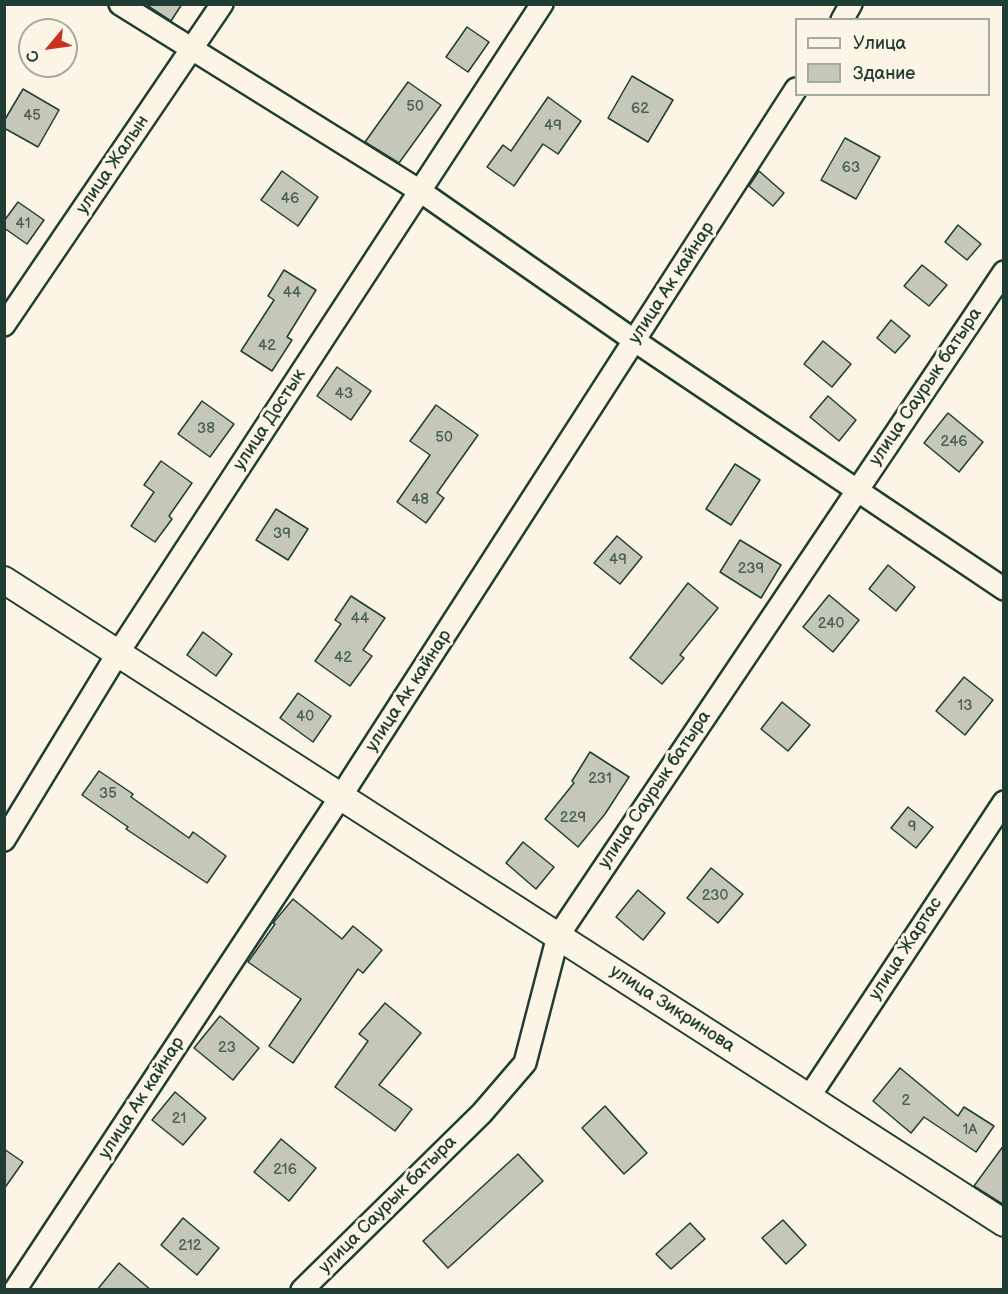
<!DOCTYPE html>
<html>
<head>
<meta charset="utf-8">
<style>
	body { margin:0 }
	#map { position:relative; width:1008px; height:1294px; overflow:hidden; background:#fcf5e5; font-family:"Balsamiq Sans",sans-serif }
	canvas { display:block }
	.frame { position:absolute; inset:0; border:6px solid #1f3d34; pointer-events:none }
	.legend { position:absolute; left:795px; top:18px; width:195px; height:78px; box-sizing:border-box; background:#fcf5e5; border:2px solid #a4ab9e; margin:0; padding:8px 10px; list-style:none; font-size:18px; color:#1f3d34 }
	.legend li { display:flex; align-items:center; gap:12px; height:30px }
	.legend b { width:30px; border:2px solid #a4ab9e }
	.north { position:absolute; left:18px; top:18px; width:60px; height:60px; box-sizing:border-box; background:#fcf5e5; border:2px solid #a4ab9e; border-radius:50%; rotate:241deg; font-size:16px; font-weight:700; line-height:24px; text-align:center; color:#1f3d34 }
	.north::after { content:''; display:block; margin:auto; width:21px; height:27px; background:#c8321e; clip-path:polygon(50% 0,100% 100%,50% 72%,0 100%) }
</style>
</head>
<body>
<div id="map">
<canvas width="1008" height="1294"></canvas>
<div class="frame"></div>
<ul class="legend">
<li><b style="height:8px;background:#fcf5e5"></b>Улица</li>
<li><b style="height:16px;background:#c5c7b9"></b>Здание</li>
</ul>
<div class="north">С</div>
</div>
<script>
const context = document.querySelector('canvas').getContext('2d');
context.lineJoin = 'round';
function fill(path, color) {
  context.fillStyle = color;
  context.fill(path, 'evenodd');
}
function strokePath(path, color, width, dash) {
  context.strokeStyle = color;
  context.lineWidth = width;
  context.lineCap = dash ? 'butt' : 'round';
  context.setLineDash(dash || []);
  context.stroke(path);
}
function drawText(font, color, halo, rows, align = 'center') {
  context.font = font + ' "Balsamiq Sans",sans-serif';
  context.lineWidth = 6;
  context.setLineDash([]);
  context.textBaseline = 'middle';
  context.strokeStyle = halo;
  context.fillStyle = color;
  for (const [text, x, y, turn = 0] of rows) {
    context.save();
    context.translate(x, y);
    context.rotate((+turn || 0) * Math.PI / 180);
    context.textAlign = isNaN(turn) ? turn : align;
    if (halo) context.strokeText(text, 0, 0);
    context.fillText(text, 0, 0);
    context.restore();
  }
}
const building = new Path2D(`
	M145 4H182L171 21Z
	M467 27 489 42 468 72 446 57Z
	M632 76 673 100 648 142 608 118Z
	M408 82 441 105 399 163 365 142Z
	M23 89 59 110 38 147 4 128V121Z
	M548 97 581 121 558 154 543 144 514 186 487 167 503 145 511 151Z
	M845 138 880 157 856 199 821 180Z
	M282 171 318 197 298 226 261 200Z
	M759 171 784 193 773 206 749 186Z
	M18 202 44 220 27 244 4 228V221Z
	M958 225 981 244 967 260 945 242Z
	M922 265 947 285 929 306 904 286Z
	M284 270 316 290 287 337 292 340 272 371 241 351 274 300 268 296Z
	M891 320 910 336 895 353 877 338Z
	M823 341 851 364 832 387 804 364Z
	M337 367 371 391 351 420 317 396Z
	M828 396 856 420 839 441 810 417Z
	M202 401 234 424 210 457 178 434Z
	M436 405 478 435 437 493 444 498 426 523 397 502 430 455 410 441Z
	M948 413 983 442 959 472 924 443Z
	M161 461 192 483 169 516 172 519 155 542 131 526 154 492 144 485Z
	M735 464 760 480 731 525 706 509Z
	M276 509 308 529 288 560 256 540Z
	M617 536 642 557 620 584 594 563Z
	M740 540 781 565 761 598 720 572Z
	M888 565 915 587 896 611 869 589Z
	M688 583 718 608 680 655 684 658 662 684 630 658Z
	M829 595 859 620 833 652 803 627Z
	M351 596 385 618 363 650 372 656 350 686 315 661 341 624 335 620Z
	M203 632 232 654 216 676 187 655Z
	M964 677 993 700 965 735 936 711Z
	M298 693 331 716 313 742 280 718Z
	M782 702 810 725 788 751 761 729Z
	M590 752 629 777 605 814 578 847 545 819 574 783 572 781Z
	M99 771 133 794 131 797 189 838 193 832 226 856 207 883 126 829 128 827 82 795Z
	M908 807 933 827 916 848 891 828Z
	M523 842 554 867 536 889 506 863Z
	M711 868 743 894 718 923 687 898Z
	M638 890 665 913 643 940 616 917Z
	M293 899 342 939 353 926 382 950 363 973 358 969 293 1063 269 1046 301 999 248 962 275 924 273 923Z
	M385 1003 421 1033 379 1085 412 1109 395 1131 335 1087 368 1041 359 1034Z
	M220 1016 259 1048 233 1080 194 1048Z
	M900 1068 958 1116 964 1107 994 1126 976 1152 924 1117 911 1133 873 1101Z
	M175 1092 206 1118 183 1145 152 1120Z
	M605 1106 647 1153 624 1174 582 1128Z
	M281 1139 316 1168 289 1201 254 1172Z
	M1004 1145V1205L974 1186Z
	M4 1149 23 1162 4 1189Z
	M518 1154 543 1181 448 1268 423 1241Z
	M183 1218 219 1248 197 1275 161 1245Z
	M783 1220 806 1245 786 1264 762 1238Z
	M690 1223 705 1239 671 1269 656 1254Z
	M119 1263 151 1290H97Z`);
fill(building, '#c5c7b9');
strokePath(building, '#1f3d34', 1.5);
const minor = new Path2D(`
	M120 4 420 191 635 341 1004 589
	M842 20 851 4
	M4 325 222 4
	M4 840 118 653 542 4
	M809 1097 1004 802
	M15 1290 341 796 796 89
	M302 1290 482 1113 525 1063 558 936 1004 272`);
const tertiary = new Path2D(`
	M4 580 1004 1223`);
strokePath(minor, '#1f3d34', 26);
strokePath(tertiary, '#1f3d34', 30);
strokePath(minor, '#fcf5e5', 21);
strokePath(tertiary, '#fcf5e5', 26);
drawText('15px', '#486055', null, [
	["50",415,107],
	["62",640,109],
	["45",32,116],
	["49",553,126],
	["63",851,168],
	["46",290,199],
	["41",23,224],
	["44",292,293],
	["42",267,346],
	["43",344,394],
	["38",206,429],
	["50",444,438],
	["246",954,442],
	["48",420,500],
	["39",282,534],
	["49",618,560],
	["239",751,569],
	["44",360,619],
	["240",831,624],
	["42",343,658],
	["13",965,706],
	["40",305,717],
	["231",600,779],
	["35",108,794],
	["229",573,818],
	["9",912,827],
	["230",715,896],
	["23",227,1048],
	["2",906,1101],
	["21",179,1119],
	["1А",970,1130],
	["216",285,1170],
	["212",190,1246]
]);
drawText('18px', '#1f3d34', '#fcf5e5', [
	["улица Жалын",113,165,-56],
	["улица Ак кайнар",672,283,-57],
	["улица Саурык батыра",926,387,-56],
	["улица Достык",270,420,-57],
	["улица Ак кайнар",409,691,-57],
	["улица Саурык батыра",655,790,-56],
	["улица Жартас",906,949,-57],
	["улица Зикринова",672,1009,33],
	["улица Ак кайнар",142,1098,-57],
	["улица Саурык батыра",388,1205,-45]
]);
</script>
</body>
</html>
